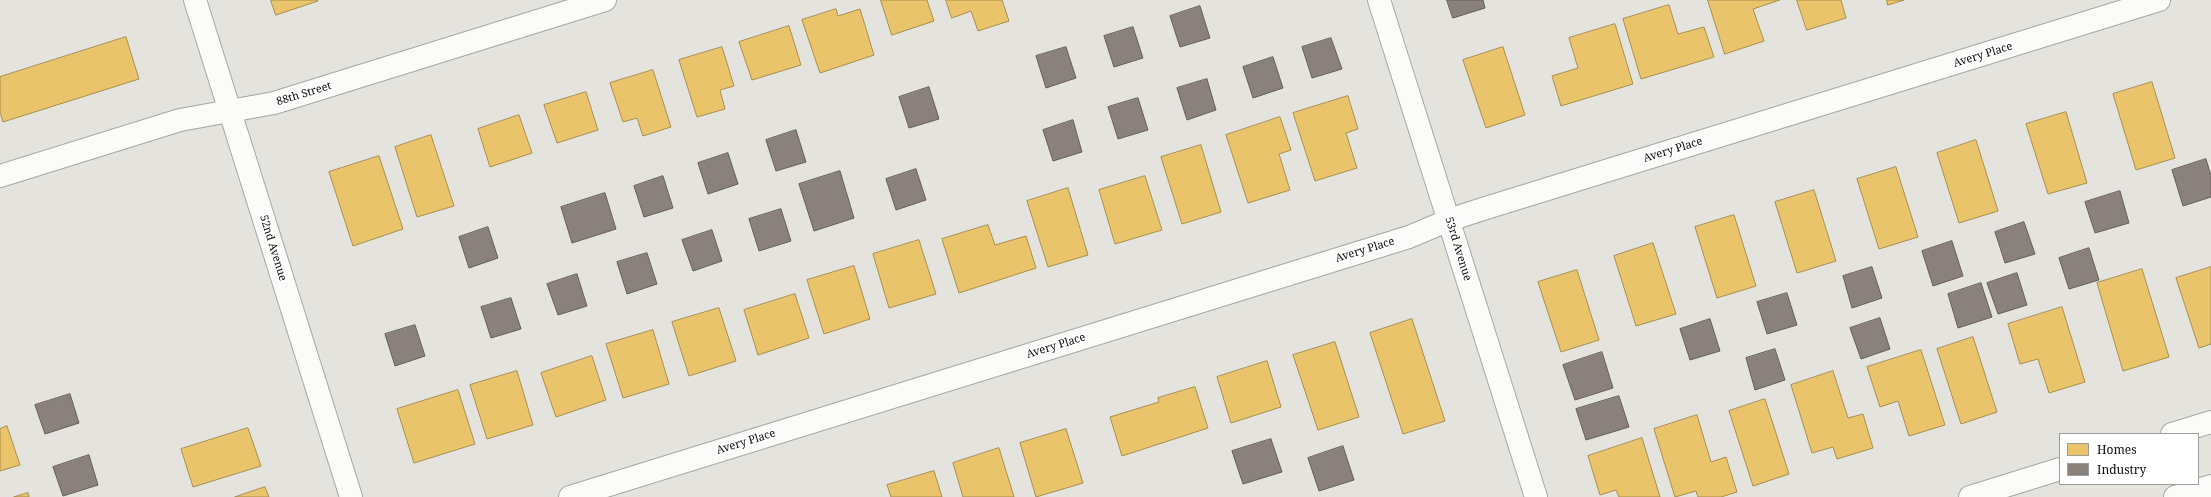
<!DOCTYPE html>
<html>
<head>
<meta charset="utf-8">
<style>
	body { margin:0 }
	#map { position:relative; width:2211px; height:497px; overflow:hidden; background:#e4e3de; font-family:"Noto Serif",serif }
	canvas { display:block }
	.legend { position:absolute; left:2059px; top:433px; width:140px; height:52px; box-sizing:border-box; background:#fff; border:1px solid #9e9e9d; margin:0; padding:5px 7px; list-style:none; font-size:12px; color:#0c0c09 }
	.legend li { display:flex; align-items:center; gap:8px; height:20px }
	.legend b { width:20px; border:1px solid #9e9e9d }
</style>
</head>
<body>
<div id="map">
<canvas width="2211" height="497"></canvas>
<ul class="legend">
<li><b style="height:11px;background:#e9c46a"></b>Homes</li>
<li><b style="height:11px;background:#8a817c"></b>Industry</li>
</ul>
</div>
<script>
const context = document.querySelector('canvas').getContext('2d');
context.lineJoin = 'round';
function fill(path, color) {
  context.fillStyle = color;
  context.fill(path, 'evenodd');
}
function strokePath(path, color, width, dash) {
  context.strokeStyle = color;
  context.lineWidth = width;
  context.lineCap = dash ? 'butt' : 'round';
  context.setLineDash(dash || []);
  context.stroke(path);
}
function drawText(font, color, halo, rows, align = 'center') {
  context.font = font + ' "Noto Serif",serif';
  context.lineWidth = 4;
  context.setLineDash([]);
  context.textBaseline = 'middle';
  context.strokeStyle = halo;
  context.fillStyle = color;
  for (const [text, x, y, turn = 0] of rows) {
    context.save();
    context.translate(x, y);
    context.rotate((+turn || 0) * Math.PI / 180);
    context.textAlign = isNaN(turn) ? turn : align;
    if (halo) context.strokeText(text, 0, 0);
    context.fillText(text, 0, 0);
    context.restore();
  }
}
const homes = new Path2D(`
	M271 0H317L318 1 276 15Z
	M881 0H927L934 21 892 35Z
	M946 0H1002L1009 21 978 31 971 11 952 18Z
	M1708 0H1780L1753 9 1764 41 1725 54Z
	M1797 0H1841L1846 18 1807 30Z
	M1887 0H1904L1888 5Z
	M1669 5 1678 34 1704 27 1714 57 1641 79 1623 19Z
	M836 9 838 16 860 9 874 55 820 73 802 20Z
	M1615 24 1633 84 1561 106 1552 76 1578 68 1569 38Z
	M789 26 801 65 752 80 739 42Z
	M126 37 139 79 3 122 0 112V77Z
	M722 47 734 86 720 90 725 109 697 117 679 60Z
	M1503 47 1525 115 1486 128 1463 60Z
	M653 70 671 127 643 136 637 118 623 122 610 83Z
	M2152 82 2175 158 2136 170 2113 94Z
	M586 92 598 130 557 143 544 105Z
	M1348 96 1358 129 1346 133 1357 168 1315 181 1293 113Z
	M2066 112 2087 183 2048 194 2026 124Z
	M519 115 532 153 490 167 478 129Z
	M1280 117 1291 150 1279 154 1290 190 1248 203 1226 135Z
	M431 135 454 206 417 217 395 147Z
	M1976 140 1998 211 1959 223 1937 153Z
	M1201 145 1221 212 1182 224 1161 157Z
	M379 156 403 229 353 246 329 172Z
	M1896 167 1918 237 1879 249 1857 179Z
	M1145 176 1162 230 1115 244 1099 190Z
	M1068 188 1088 255 1048 267 1027 201Z
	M1814 190 1836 261 1797 273 1775 202Z
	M1734 215 1756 286 1717 298 1695 227Z
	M988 225 995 245 1026 236 1036 268 959 293 942 239Z
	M919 240 936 294 889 308 873 254Z
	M1653 243 1676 314 1636 326 1614 256Z
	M854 266 870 319 824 334 807 280Z
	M2211 267V344L2199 348 2176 278Z
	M2142 269 2169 357 2123 371 2097 283Z
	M1577 270 1599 340 1561 352 1538 282Z
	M795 294 809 338 758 355 744 310Z
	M2062 307 2085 382 2049 393 2038 359 2020 364 2008 324Z
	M719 308 736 361 689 376 672 322Z
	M1412 319 1445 421 1403 434 1370 333Z
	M653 330 669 384 623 398 606 344Z
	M1973 337 1997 412 1961 424 1937 349Z
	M1335 342 1359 417 1318 430 1293 355Z
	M1921 350 1945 425 1909 436 1898 401 1880 407 1867 367Z
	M592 356 606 400 556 417 541 373Z
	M1267 361 1281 407 1231 423 1217 377Z
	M517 371 533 425 487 439 470 385Z
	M1833 371 1848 418 1863 414 1873 448 1837 459 1833 447 1812 453 1791 385Z
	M1195 387 1208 428 1122 456 1110 417 1159 402 1158 398Z
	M458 390 475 444 414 463 397 409Z
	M1765 399 1789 474 1753 486 1729 411Z
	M1697 415 1711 462 1726 457 1737 492 1721 497H1698L1696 491 1675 497 1654 429Z
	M7 426 20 465 0 471V429Z
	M248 428 261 466 193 487 181 449Z
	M1066 429 1083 483 1036 497 1020 443Z
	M1642 438 1660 497H1619L1616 490 1600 495 1588 456Z
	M999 448 1014 497H963L953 463Z
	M934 471 942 497H891L887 485Z
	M265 487 269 497H235Z
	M28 493 29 497H14Z`);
fill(homes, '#e9c46a');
strokePath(homes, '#a78d4d', 1);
const industry = new Path2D(`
	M1447 0H1483L1485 8 1453 18Z
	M1200 6 1210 38 1180 47 1170 16Z
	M1133 27 1143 58 1114 67 1104 36Z
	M1331 38 1342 69 1312 78 1302 47Z
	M1066 47 1076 78 1046 88 1036 56Z
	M1273 57 1283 88 1253 98 1243 67Z
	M1207 79 1216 110 1187 120 1177 88Z
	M929 87 939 119 909 128 899 97Z
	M1138 98 1148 130 1118 139 1108 107Z
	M1073 120 1082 152 1053 161 1043 130Z
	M796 130 806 162 776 171 766 140Z
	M728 153 738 184 708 194 698 163Z
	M2206 159 2211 176V197L2183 206 2172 170Z
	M916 169 926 200 896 210 886 179Z
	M840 171 854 218 814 231 799 184Z
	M663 176 673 208 644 217 634 186Z
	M2120 191 2129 223 2095 233 2085 202Z
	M605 193 616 229 572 243 561 207Z
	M781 209 791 241 759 251 749 219Z
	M2024 222 2035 254 2005 263 1995 232Z
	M488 227 498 258 469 268 459 237Z
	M712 230 722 261 693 271 682 240Z
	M1952 241 1963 276 1933 286 1922 251Z
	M2089 248 2099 280 2069 289 2059 258Z
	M647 253 657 284 627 294 617 262Z
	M1872 267 1882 298 1852 308 1843 276Z
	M2017 273 2027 305 1998 314 1987 283Z
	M577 274 587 306 558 315 547 284Z
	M1981 283 1992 317 1958 328 1948 294Z
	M1787 293 1797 325 1767 334 1757 302Z
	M511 298 521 329 491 338 481 307Z
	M1880 318 1890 349 1861 359 1850 328Z
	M1710 319 1720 351 1690 360 1680 329Z
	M415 325 425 356 395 366 385 334Z
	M1775 349 1785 380 1755 390 1746 358Z
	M1602 352 1613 388 1575 400 1563 365Z
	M70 394 79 423 45 434 35 405Z
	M1619 396 1629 427 1586 440 1576 409Z
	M1271 439 1282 472 1243 484 1232 451Z
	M1343 446 1354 480 1319 491 1308 458Z
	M89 455 98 485 63 496 53 467Z`);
fill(industry, '#8a817c');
strokePath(industry, '#645e5a', 1);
const minor = new Path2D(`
	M195 0 351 497
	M1379 0 1536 497
	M0 176 180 120 274 103 605 0
	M570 497 1409 237 1449 220 1486 208 2159 0`);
const secondary = new Path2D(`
	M2172 434 2211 422
	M1970 497 2060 469
	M2175 497 2211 486`);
strokePath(minor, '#a6a6a2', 24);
strokePath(secondary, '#a6a6a2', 24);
strokePath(minor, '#fbfbfa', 22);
strokePath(secondary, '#fbfbfa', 22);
drawText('11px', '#0c0c09', '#fff', [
	["Avery Place",1983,55,-17],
	["88th Street",304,94,-17],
	["Avery Place",1673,150,-17],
	["52nd Avenue",273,248,73],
	["53rd Avenue",1458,249,73],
	["Avery Place",1365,250,-17],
	["Avery Place",1056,346,-17],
	["Avery Place",746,442,-17]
]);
</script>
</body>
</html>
